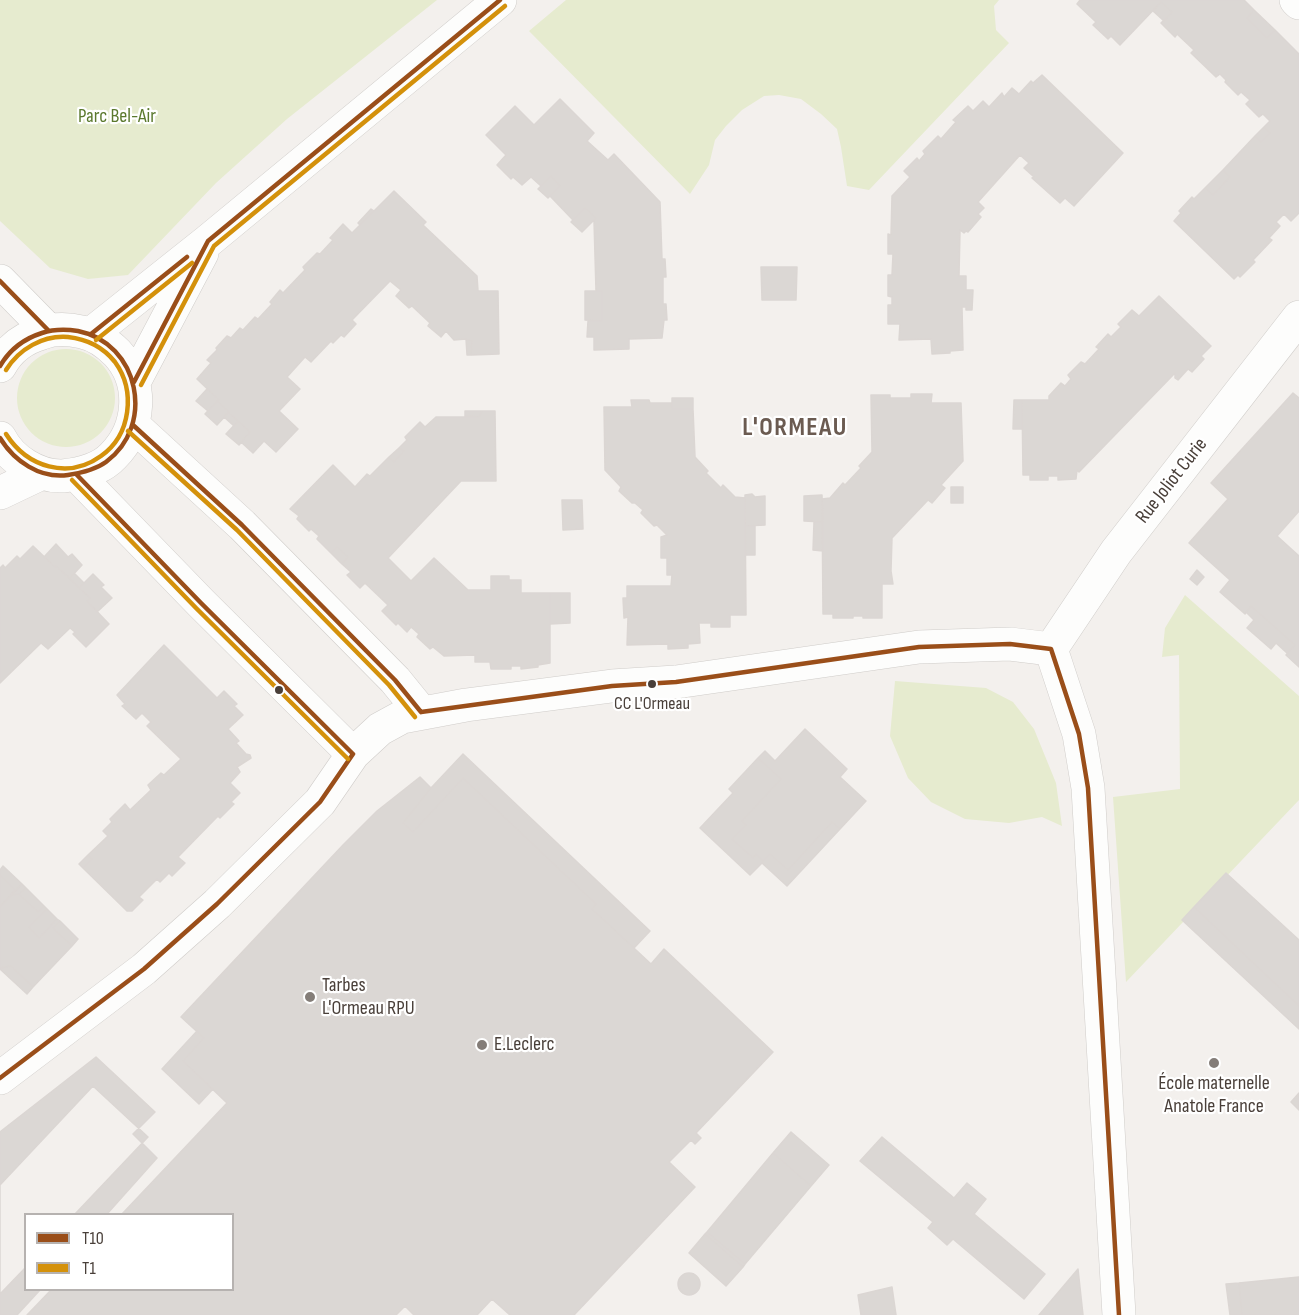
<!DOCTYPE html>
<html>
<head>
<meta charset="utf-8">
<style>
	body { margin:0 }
	#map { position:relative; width:1299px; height:1315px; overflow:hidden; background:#f3f0ed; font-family:"Sofia Sans Condensed",sans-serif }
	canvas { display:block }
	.legend { position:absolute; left:24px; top:1213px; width:210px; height:78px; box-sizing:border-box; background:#fff; border:2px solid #b6b2b0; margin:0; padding:8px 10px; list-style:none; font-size:18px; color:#493f39 }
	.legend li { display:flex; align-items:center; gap:12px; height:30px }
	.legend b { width:30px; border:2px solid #b6b2b0 }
</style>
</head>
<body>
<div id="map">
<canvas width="1299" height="1315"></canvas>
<ul class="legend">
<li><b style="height:8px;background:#9a4e19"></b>T10</li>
<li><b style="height:8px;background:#d4910b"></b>T1</li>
</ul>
</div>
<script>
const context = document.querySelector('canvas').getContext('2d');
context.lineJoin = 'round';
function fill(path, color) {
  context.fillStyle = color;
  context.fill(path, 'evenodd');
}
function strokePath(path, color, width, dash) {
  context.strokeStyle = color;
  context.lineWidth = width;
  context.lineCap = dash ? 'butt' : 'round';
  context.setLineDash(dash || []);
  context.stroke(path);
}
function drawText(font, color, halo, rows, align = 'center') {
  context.font = font + ' "Sofia Sans Condensed",sans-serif';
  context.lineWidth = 4.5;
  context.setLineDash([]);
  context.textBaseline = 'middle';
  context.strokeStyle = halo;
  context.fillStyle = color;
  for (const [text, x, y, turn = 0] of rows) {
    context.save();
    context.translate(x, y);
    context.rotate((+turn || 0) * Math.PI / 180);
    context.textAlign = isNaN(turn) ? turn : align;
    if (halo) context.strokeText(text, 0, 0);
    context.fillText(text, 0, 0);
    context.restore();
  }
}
fill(new Path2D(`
	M0 0H437L287 119 216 183 128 275 88 279 50 268 0 221Z
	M566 0H999L994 6 996 30 1009 43 869 190 847 186 841 147 837 129 821 114 801 99 779 95 764 96 742 110 726 126 715 140 709 165 690 194 529 31Z
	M17 398a49 49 0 1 1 98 0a49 49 0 1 1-98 0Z
	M1185 595 1299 696V800L1126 982 1113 797 1180 789 1179 655 1162 657 1165 628Z
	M895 681 986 688 1013 702 1034 729 1056 783 1062 826 1042 817 1009 823 965 819 931 802 908 778 890 736Z`), '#e6ebcf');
const building = new Path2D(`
	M1080 0H1244L1254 10 1247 18 1267 38 1275 30 1299 54V213L1291 221 1284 214 1276 222 1280 226 1269 238 1272 240 1253 260 1255 262 1240 277 1238 275 1234 279 1174 221 1181 213 1179 211 1192 197 1194 199 1205 188 1213 195 1230 177 1223 170 1255 136 1261 142 1270 133 1264 127 1270 121 1263 114 1259 117 1246 104 1250 100 1241 92 1238 95 1225 82 1226 80 1220 74 1216 77 1191 53 1194 50 1177 34 1175 37 1161 23 1172 12 1161 2 1120 45 1111 36 1108 39 1093 25 1096 22 1077 4Z
	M1161 2 1172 12 1164 21 1153 11Z
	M1254 10 1275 30 1267 38 1247 18Z
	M1042 75 1123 153 1074 206 1065 198 1060 203 1032 178 1034 177 1024 168 1029 163 1020 155 978 202 984 208 978 214 981 217 968 232 966 231 964 233 960 230 959 276H966V290H973L972 310H966V307H962L963 350 950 351V353L932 354 931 339 899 340 900 324H888V305H892V297L888 296V275H892L893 254H888V234L891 235 892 196 910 177 904 171 917 158 919 161 925 154 923 151 938 136 941 139 956 122 953 120 968 106 973 111 983 101 989 107 1002 93 1004 97 1012 88 1019 94 1031 81 1033 83Z
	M560 99 594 133 587 141 608 160 614 154 660 202 662 259H665L666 277H663V304H666L667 320H664L662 338 629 339V349L594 350V337H587L588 321H602V291H596L594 221 596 218 585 208 573 220 550 196 560 186 551 176 541 186 531 177 522 185 513 177 511 179 497 165 506 155 486 135 515 106 534 125Z
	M1264 127 1270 133 1261 142 1255 136Z
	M1223 170 1230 177 1213 195 1205 188Z
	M551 176 560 186 548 198 538 189Z
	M394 191 426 222 423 225 477 276 478 291H498L499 354 471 355 472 341 466 339 454 340 446 331 441 337 428 326 430 323 412 306 409 308 396 296 401 290 390 281 352 320 356 324 344 337 341 335 333 343 331 341 311 362 305 357 287 377 300 389 279 411 298 429 276 452 264 441 253 453 241 442 250 432 228 412H229L217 401 219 400 197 379 211 363 207 360 217 350 216 348 227 336 231 338 240 328 243 330 255 317 258 319 272 304 270 302 280 290 283 293 305 270 303 267 317 253 320 254 333 240 330 238 343 224 352 233Z
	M585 208 596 218 582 232 571 222Z
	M371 209 374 211 360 225 358 223Z
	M761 267H797L796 300H762Z
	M585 291H602V321L585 320Z
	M1159 296 1211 346 1201 356 1204 359 1192 372 1188 369 1178 380 1175 378V373L1079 472 1077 470 1076 479 1058 480V476H1048V480H1030V475H1023L1022 400H1049V396L1061 383 1065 386 1071 379 1068 375 1081 362 1085 364 1099 349 1096 347 1108 334 1111 337 1121 327 1118 324 1132 310 1139 316Z
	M466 339 472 341 471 355H467Z
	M207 389 219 400 208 411 196 401Z
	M1293 393 1299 398V511L1277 536 1299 556V667L1286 655 1295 645 1251 606 1245 614 1220 592 1230 580 1189 543 1228 499 1211 483Z
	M911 394H932L931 403H961L963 461 941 485 945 488 932 503 928 500 892 538 891 571 893 584H882V618H863V616H853V618H833V614H823L822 499 830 498 843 483 845 485 861 468 859 466 872 452 871 395H890V398H911Z
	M672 398H693V409H672Z
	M631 400H649L650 403H671L672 409H693L695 457 708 471 706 473 721 488 723 485 735 497 745 498 746 615H730V627H711V623H699L700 643 688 644V648L668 649V644L627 645 628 617 624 618 623 598H627V586H671L672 575H667V558H661V537L667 535 657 525 654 526 641 513 643 510 635 503H632L619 491 621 487 605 470 604 407H632Z
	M1014 400H1022V429H1013Z
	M217 401 229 412 217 425 205 414Z
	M465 411H482L479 417 465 416Z
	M482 411H495L496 481H461L388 558 411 581 434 558 468 590H491V576H509V580H521V593H550V663L538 665V667L521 669V666H511V669H491L490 662H475V655L444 656 433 647 430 649 417 637 419 634 411 627 407 632 398 623 396 625 382 611 388 605 365 583 360 588 347 575 351 572 342 564 348 557 337 547 331 553 317 539 319 536 311 529 309 531 297 519 299 516 290 509 333 465 355 487 367 474 370 476 389 457 394 462 404 451 399 448 407 440 405 437 420 422 425 427 436 417H479Z
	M228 412 238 421 234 426 224 417Z
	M238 421 250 432 239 445 226 434Z
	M399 448 404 451 394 462 389 457Z
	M951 487H963V503H951Z
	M752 494 755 497 765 496V525L745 526V495Z
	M822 495 823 522 804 521V496Z
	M562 500H582L583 529 563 530Z
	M814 522H823V551L813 550Z
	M745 526H755V555H745Z
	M56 544 68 557 72 554 82 565 70 578 56 566 55 567 44 557Z
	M33 546 55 567 56 566 90 598 87 601 109 624 86 647 73 634 75 632 70 628 48 649 41 643 0 683V568L3 565 5 568 17 556 20 559Z
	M337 547 348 557 342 564 331 553Z
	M1197 570 1204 577 1197 585 1190 579Z
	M74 573 84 583 79 588 70 578Z
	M93 574 104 585 101 587 112 598 97 612 87 601 90 598 79 588Z
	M550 593H570V623L550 624Z
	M1251 606 1295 645 1287 653 1276 643 1271 649 1247 628 1254 620 1246 612Z
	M164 645 217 698 224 691 237 704 234 706 243 715 228 729 239 741 236 743 246 754 250 755 251 758 237 767 240 772 230 783 240 793 231 802 234 804 220 818 218 816 178 857 185 863 172 876 169 873 160 882 157 879 139 897 143 900 132 911H127L83 868 92 859 88 855 108 836 103 831 112 822 110 819 125 804 130 810 151 790 148 785 161 773 164 775 181 759 147 726 151 722 142 713 136 719 122 706 125 704 117 695Z
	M805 729 847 769 840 777 866 801 840 829 832 822 788 870 770 854 763 861 756 854 753 858 732 839 746 825 742 821 781 779 758 758 765 751 775 761Z
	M463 754 650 931 634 948 592 909 596 904 463 778 413 832 403 823 431 788Z
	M758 758 781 779 742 821 746 825 732 839 753 858 756 854 763 861 770 854 788 870 832 822 840 829 787 886 762 863 750 875 700 828 733 793 729 789Z
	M420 777 431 788 403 823 413 832 463 778 596 904 592 909 651 964 664 949 773 1052 696 1133 701 1138 695 1144 691 1140 669 1162 695 1187 574 1315H510L492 1299 477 1315H414L405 1306 396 1315H27L51 1290H232V1214H122L227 1103 183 1061 204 1038 181 1017 343 845 377 811Z
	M88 855 92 859 83 868 79 864Z
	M3 866 22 884 15 890 0 875V870Z
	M1226 873 1299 940V1006L1194 907Z
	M0 875 15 890 0 907Z
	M22 884 26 888 19 894 12 895Z
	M26 888 44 906 38 912 19 894Z
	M19 894 38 912 44 906 47 909 29 927 39 938 57 919 60 921 53 928 72 946 33 987 11 966 0 968V907L12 895Z
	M1194 907 1299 1006V1029L1182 920Z
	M47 909 57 919 39 938 29 927Z
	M60 921 78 939 72 946 53 928Z
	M11 966 33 987 27 994 0 969V968Z
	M197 1031 204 1038 183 1061 213 1089 199 1104 162 1069Z
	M96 1057 155 1112 133 1134 157 1158 107 1214H26V1290H40L17 1315H0V1132Z
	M93 1086 148 1137 75 1214H26V1267L0 1294V1185Z
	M1299 1093V1110L1291 1102Z
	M791 1132 829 1165 811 1186 773 1153Z
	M882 1137 954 1198 967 1183 986 1199 974 1214 1045 1274 1024 1299 953 1239 947 1245 928 1228 933 1222 860 1161Z
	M773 1153 811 1186 745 1264 707 1232Z
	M707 1232 745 1264 743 1267 705 1234Z
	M705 1234 743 1267 726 1286 689 1253Z
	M1078 1269 1083 1315H1039Z
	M678 1284a11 11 0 1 1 22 0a11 11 0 1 1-22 0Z
	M1299 1277V1315H1242L1239 1283Z
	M1239 1283 1242 1315H1230L1226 1284Z
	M892 1287 896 1315H861L858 1295Z`);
fill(building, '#dbd7d4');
strokePath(building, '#dbd6d3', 1.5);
const minor = new Path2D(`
	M1296 0 1299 3
	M0 281 48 330
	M91 334 208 241 500 0
	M0 366C9 349 24 338 42 333 55 328 69 329 82 332 96 335 107 343 117 353 144 382 141 428 113 456 101 469 81 474 63 476 38 477 11 460 0 438
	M134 382 202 253
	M133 425 242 525 395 680 421 712
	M77 475 201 603 353 754
	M0 493 42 473
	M1051 649 1079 734 1088 788 1119 1315
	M1051 649 1116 552 1299 317
	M0 1078 144 969 217 904 320 802 353 754 380 729 402 717 466 705 612 686 676 682 919 647 1010 644 1051 649`);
strokePath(minor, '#cfccc9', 34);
strokePath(minor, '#fdfdfc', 33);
strokePath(new Path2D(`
	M0 281 48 330
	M91 334 187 257
	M0 366C10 349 23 339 42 333 54 329 65 329 78 331 139 343 156 425 106 462 95 470 81 473 68 475 40 479 14 461 0 438
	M134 382 208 241 500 0
	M133 425 242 525 395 680 421 712
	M77 475 201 603 353 754
	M1051 649 1079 734 1088 788 1119 1315
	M421 712 612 686 676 682 919 647 1010 644 1051 649
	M0 1078 144 969 217 904 320 802 353 754`), '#9a4e19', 4.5);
strokePath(new Path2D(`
	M96 340 192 263
	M141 385 214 246 505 6
	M128 431 237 530 389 685 415 717
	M6 434C27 467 68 480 101 456 131 435 136 391 115 362 103 347 86 339 68 337 43 335 19 349 6 370
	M72 480 196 608 348 759`), '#d4910b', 4.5);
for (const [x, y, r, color] of [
	[652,684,5,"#493f39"],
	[279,690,5,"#493f39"],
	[310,997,6,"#847d78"],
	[482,1045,6,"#847d78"],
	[1214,1063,6,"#847d78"]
]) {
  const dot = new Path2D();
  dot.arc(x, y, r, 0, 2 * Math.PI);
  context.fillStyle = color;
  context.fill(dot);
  strokePath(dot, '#fff', 2);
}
drawText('18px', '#493f39', '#fff', [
	["CC L'Ormeau",652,704]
]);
drawText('20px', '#5b792e', '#fff', [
	["Parc Bel-Air",117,117]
]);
drawText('20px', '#493f39', '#fff', [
	["Rue Joliot Curie",1172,481,-52]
]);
drawText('20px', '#493f39', '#fff', [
	["Tarbes",322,986],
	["L'Ormeau RPU",322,1009],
	["E.Leclerc",494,1045],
	["École maternelle",1214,1084,"center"],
	["Anatole France",1214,1107,"center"]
], 'left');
context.letterSpacing = '1.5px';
drawText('bold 26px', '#6b5b51', '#fff', [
	["L'ORMEAU",795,428]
]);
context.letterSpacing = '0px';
</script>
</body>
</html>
